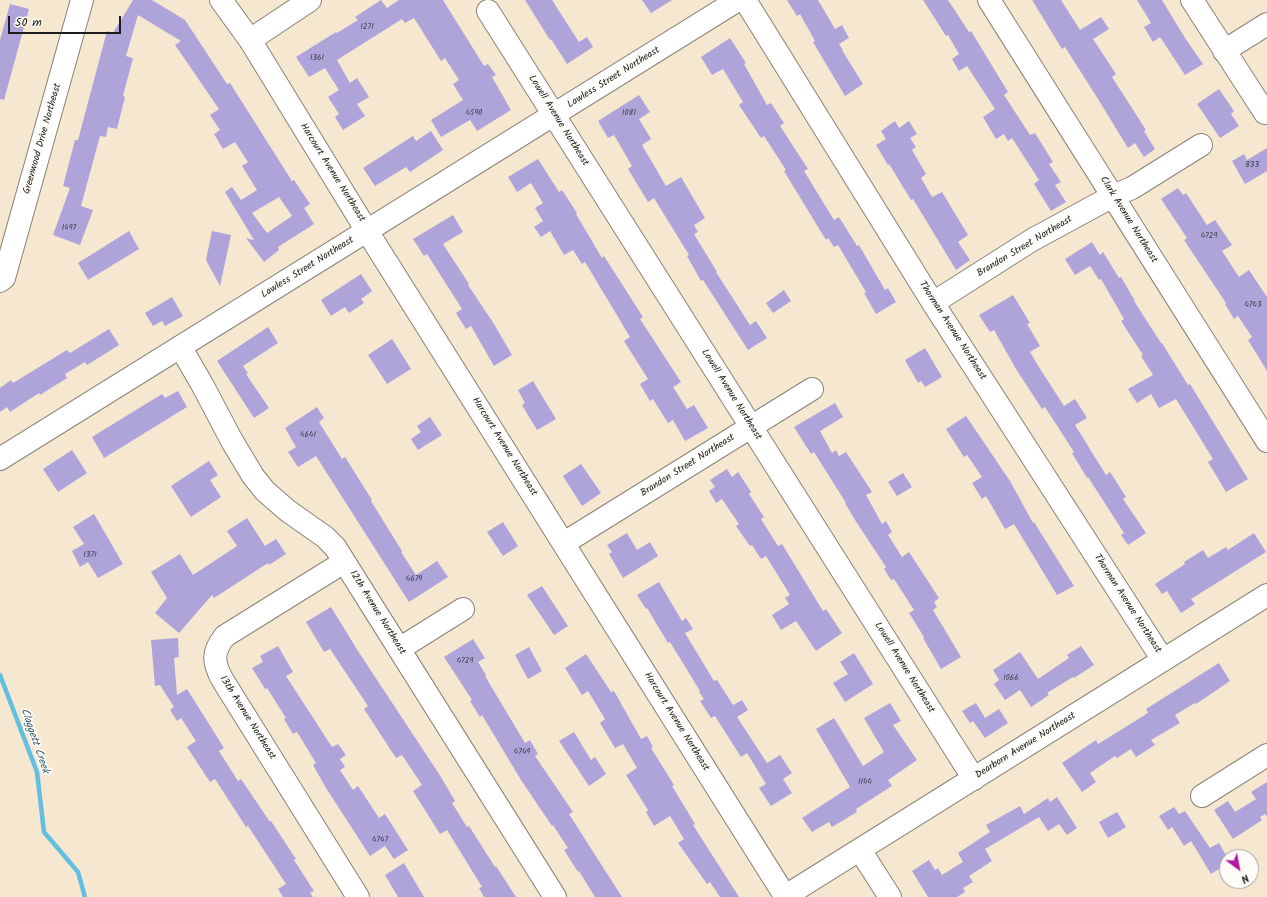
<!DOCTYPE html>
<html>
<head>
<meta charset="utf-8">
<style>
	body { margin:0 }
	#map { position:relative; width:1267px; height:897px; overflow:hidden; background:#f6e7d1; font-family:Kalam,sans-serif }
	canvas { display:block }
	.north { position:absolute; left:1219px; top:849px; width:40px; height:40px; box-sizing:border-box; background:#fdfcf7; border:1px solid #a3a29f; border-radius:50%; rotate:148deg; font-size:11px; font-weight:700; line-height:16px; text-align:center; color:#1c1c1c }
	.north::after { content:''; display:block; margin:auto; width:14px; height:18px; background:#b5179e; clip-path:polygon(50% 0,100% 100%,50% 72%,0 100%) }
	.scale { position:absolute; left:8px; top:16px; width:113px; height:18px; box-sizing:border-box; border:2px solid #1c1c1c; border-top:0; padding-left:5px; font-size:12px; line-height:14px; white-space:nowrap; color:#1c1c1c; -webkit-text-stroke:3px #fdfcf7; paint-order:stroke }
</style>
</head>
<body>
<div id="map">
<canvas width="1267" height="897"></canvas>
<div class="north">N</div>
<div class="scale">50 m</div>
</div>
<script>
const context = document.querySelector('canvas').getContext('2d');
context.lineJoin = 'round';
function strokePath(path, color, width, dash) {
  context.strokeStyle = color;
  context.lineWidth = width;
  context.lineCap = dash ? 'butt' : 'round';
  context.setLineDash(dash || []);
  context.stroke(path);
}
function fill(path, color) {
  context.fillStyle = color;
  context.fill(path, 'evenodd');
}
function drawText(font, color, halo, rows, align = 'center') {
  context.font = font + ' Kalam,sans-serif';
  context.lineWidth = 3.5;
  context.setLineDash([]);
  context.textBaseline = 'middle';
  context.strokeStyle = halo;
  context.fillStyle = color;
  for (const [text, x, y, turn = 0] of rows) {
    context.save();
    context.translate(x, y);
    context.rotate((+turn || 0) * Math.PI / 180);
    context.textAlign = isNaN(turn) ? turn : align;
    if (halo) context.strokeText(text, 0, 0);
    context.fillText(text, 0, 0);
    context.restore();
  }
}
strokePath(new Path2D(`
	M0 675 37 772 44 832 78 872 85 897`), '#63bee1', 4.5);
fill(new Path2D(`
	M133 0H152L185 20 227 84 230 83 292 181 294 180 310 204 304 208 314 224 278 247 279 250 264 262 246 238 254 240 225 192 232 187 241 200 257 190 242 166 248 162 235 142 223 149 214 134 220 130 210 115 219 109 175 45 181 41 138 15 126 56 133 58 123 96 125 97 117 129 108 127 106 137 100 136 81 206 93 210 80 245 53 235 70 188 63 186 75 140H78L107 31 113 33ZM279 197 292 216 267 233 252 213Z
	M381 0 387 8 399 0H443L484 66 488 64 496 75 492 77 511 110 477 131 470 120 441 137 431 120 463 100 453 84 459 80 445 58 441 61 414 18 405 23 402 19 337 60 350 83 357 78 369 97 357 104 365 116 343 130 335 117 339 114 328 97 339 90 325 68 309 77 296 57 336 32 337 33 358 20 355 17Z
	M525 0H552L579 42 587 37 593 47 567 64 551 39 550 40Z
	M642 0H672L651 13Z
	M787 0H818L835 29 842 25 849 38 839 44 843 50H842L863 84 845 96 813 42 815 41 800 14 797 16Z
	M923 0H948L969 32 971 31 1008 92 1004 95 1030 135 1035 133 1053 162 1049 164 1061 182 1055 185 1066 202 1051 211 1034 184 1039 180 1012 138 1008 141 1004 134 996 139 983 117 995 109 967 66 959 71 952 59 959 54 948 35 946 36Z
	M1032 0H1061L1080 30 1101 17 1109 29 1093 39 1116 74 1112 77 1146 130 1144 131 1155 149 1144 157 1135 143 1128 148 1098 99 1065 47 1062 49Z
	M1137 0H1162L1185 38 1203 64 1185 75 1160 37 1153 42 1144 27 1151 23Z
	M10 4 29 9 4 100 0 99V40Z
	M730 38 746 63 744 64 767 105 771 103 784 123 780 126 808 169 804 171 834 220 839 217 857 246 859 245 885 290 888 288 896 302 876 314 864 293 866 292 838 245 834 247 828 238 826 240 784 171 786 170 764 136 761 138 739 105 743 102 723 69 712 75 701 57Z
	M1219 89 1234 111 1231 114 1239 126 1220 138 1197 104Z
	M639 95 650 112 639 119 651 139 642 145 666 186 681 177 705 218 694 225 698 232 694 234 717 272H716L750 325 756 321 767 338 748 350 703 280 701 281 687 256 689 255 654 198 648 202 628 169 632 166 614 135 608 138 598 121Z
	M895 121 899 128 909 121 917 134 910 138 916 147 912 150 926 174 921 178 932 197 942 192 968 235 958 242 970 260 956 270 913 199 911 200 889 164 888 165 876 145 886 139 881 131Z
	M431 131 443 150 410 172 406 167 375 186 363 168 413 136 416 141Z
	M1267 148V171L1245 184 1232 161 1244 154 1247 160Z
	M538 159 559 192 562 190 577 213 576 214 602 258 604 256 643 317 640 319 681 382 673 387 687 409 694 405 708 428 685 441 673 420 668 423 653 399 650 401 640 384 648 379 624 341 630 337 585 262 582 264 573 250 564 255 550 231 541 237 534 227 543 221 535 208 543 203 531 183 517 192 508 177Z
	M1178 188 1183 195 1186 193 1207 225 1215 220 1232 245 1222 251 1239 277 1249 270 1267 297V371L1248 340 1252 337 1238 316 1234 319 1225 304 1226 303 1184 240 1187 238 1161 199Z
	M453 215 463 232 443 244 469 284 468 285 494 324 512 355 494 366 471 326 466 329 456 313 462 309 427 254 424 256 413 239Z
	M129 231 139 249 88 280 78 263Z
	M212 231 231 235 220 286 206 260Z
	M1092 242 1100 255 1103 252 1119 278 1121 277 1135 301H1134L1161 343H1162L1188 385 1190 384 1248 479 1226 492 1208 462 1213 459 1176 399 1159 408 1151 394 1137 403 1128 389 1153 375 1141 356 1143 355 1121 321 1124 319 1101 279 1099 280 1090 266 1075 275 1065 259Z
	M361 274 372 291 361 299 364 303 349 313 345 307 331 316 321 300Z
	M784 290 791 301 773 313 766 303Z
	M1013 295 1030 323 1027 324 1040 346 1030 352 1037 364 1064 406 1075 399 1087 418 1075 425 1106 475 1110 472 1126 497 1123 499 1146 533 1128 545 1121 535 1124 533 1088 477 1087 478 1072 453 1074 452 1045 407 1042 409 1016 369 994 330 990 332 979 315Z
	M172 297 183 316 165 326 162 321 153 326 145 313Z
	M268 327 278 343 243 366 248 373 246 374 269 408 254 418 217 361Z
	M109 329 119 345 87 365 85 362 65 374 67 378 40 395 39 393 10 412 7 407 0 412V388L11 380 13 383 67 350 70 353Z
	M392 339 411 369 387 384 368 355Z
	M925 348 942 377 925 387 921 381 918 383 905 360Z
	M533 381 556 419 537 430 522 405 525 403 518 390Z
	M178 391 187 407 104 458 92 437 162 394 165 398Z
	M835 403 843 417 820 431 832 453 836 450 839 456 846 452 872 492 866 495 882 524 886 521 892 532 888 535 902 557 909 552 939 598 934 602 937 607 933 610 961 657 941 669 923 638 924 637 909 613 914 610 894 579 891 580 884 569 886 567 855 520 845 503H846L814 452 811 454 794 427Z
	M317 407 324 418 319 422 342 459 345 457 372 500 371 501 402 551 401 552 416 575 437 561 448 577 409 602 316 456 298 467 288 452 296 447 285 428Z
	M966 416 1010 481 1033 523 1034 522 1074 586 1057 595 1014 524 1005 529 986 496 982 499 972 483 982 477 967 455 964 457 946 429Z
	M430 417 442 435 418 450 411 439 421 432 417 426Z
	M72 450 87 473 58 492 43 469Z
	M209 461 218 475 210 480 221 497 191 517 171 486Z
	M581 464 601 493 582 506 563 476Z
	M727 469 732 477 738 472 751 492 749 494 764 517 761 519 778 546 782 544 823 611 826 609 842 633 816 651 796 621 781 630 772 615 789 604 785 598 790 595 766 556 761 559 752 545 750 546 736 526 739 524 722 499 716 503 709 491 715 487 710 480Z
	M903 473 912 487 897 496 888 482Z
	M94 514 123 564 98 578 88 562 80 567 72 551 84 544 73 527Z
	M247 518 265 546 276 539 286 554 269 565 268 563 214 598 212 595 179 633 155 613 167 598 151 572 180 554 193 575 237 546 227 531Z
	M503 522 518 546 503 556 487 532Z
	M627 533 637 550 650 542 658 556 623 578 609 554 612 552 607 545Z
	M1254 533 1266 552 1191 599 1195 604 1181 613 1167 591 1162 594 1155 584 1185 564 1184 562 1203 550 1208 558 1226 547 1228 550Z
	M659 582 682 621 686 618 693 629 685 633 714 681 717 680 733 705 742 700 748 710 737 717 767 763 780 755 792 773 783 779 792 793 771 806 759 788 766 784 747 753 741 757 715 716 711 718 700 701 704 699 699 692 700 691 670 642 668 643 647 608 646 609 637 595Z
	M542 586 568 626 554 635 527 595Z
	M331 607 358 651 441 777 455 801 452 803 467 827 469 826 495 867 496 866 516 897H484L479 888 482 887 447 830 440 834 413 791 422 785 402 755 396 758 364 709 368 706 330 649 324 652 306 622Z
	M178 638 179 657 174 658 177 695 187 689 224 748 219 751 238 781 241 779 270 822 271 821 296 859 294 860 314 891 310 893 313 897H283L278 889 286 884 248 826 246 827 215 779 210 782 187 747 196 741 181 718 177 721 170 710 174 707 160 685 155 686 151 640Z
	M473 639 485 658 478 662 486 675 485 676 525 743 530 740 538 754 535 756 573 812 569 814 622 897H595L579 871 578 872 564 850 568 848 553 825 552 826 521 780 482 715 480 717 470 701 472 700 444 657Z
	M278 646 293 672 286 676 332 747 338 744 346 755 340 759 345 767 340 770 353 790 358 786 379 818 385 814 408 850 394 859 385 846 370 856 326 788 313 765 316 763 297 732 293 734 284 719 286 718 267 688 265 689 252 668 263 662 260 656Z
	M1081 646 1094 665 1074 678 1073 677 1047 693 1049 695 1031 707 1020 690 1005 700 994 684 999 680 993 670 1020 652 1038 679 1069 658 1067 655Z
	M529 647 542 671 528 679 515 655Z
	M854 653 873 684 845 702 833 683 848 674 840 662Z
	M586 654 611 692 614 691 641 739 647 736 653 747 651 748 674 785 672 786 695 824 693 825 739 897H720L710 882 707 884 678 843 684 839 670 816 654 826 646 812 648 810 626 775 637 768 623 744 615 748 600 723 605 719 588 691 582 695 565 668Z
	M1219 663 1230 681 1196 704 1195 703 1175 715 1180 723 1151 740 1155 745 1136 757 1131 749 1117 758 1115 756 1090 773 1096 782 1082 792 1062 763 1096 740 1098 744 1148 713 1146 709Z
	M890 703 901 721 893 725 917 760 888 780 892 786 856 809 857 812 832 827 829 822 812 832 802 818 850 787 816 729 834 718 863 766 884 752 864 718Z
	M976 703 985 718 999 709 1008 723 985 738 973 721 970 723 962 711Z
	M574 732 591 760 595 757 606 774 589 786 559 741Z
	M1267 782V817L1265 814 1260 817 1262 820 1233 839 1214 810 1228 801 1235 812 1256 799 1251 792Z
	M1057 797 1077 828 1067 835 1059 824 1048 831 1039 817 985 849 992 861 969 876 973 882 963 888 965 892 957 897H928L912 871 929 860 935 870 938 868 942 875 963 862 958 853 990 832 986 825 1020 806 1024 814 1048 798 1050 802Z
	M1174 807 1179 814 1185 811 1210 848 1219 843 1227 857V864L1211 874 1191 841 1184 846 1172 827 1168 830 1159 816Z
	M1117 812 1126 827 1108 838 1099 822Z
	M404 863 424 897H398L385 875Z`), '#afa4da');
const minor = new Path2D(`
	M221 0 250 40 367 231 785 896
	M745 0 933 303 1163 660
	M989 0 1267 441
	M1192 0 1265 113
	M488 11 974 779
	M250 40 310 0
	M1224 51 1267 24
	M0 281 4 278 82 0
	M933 303 1032 240 1113 196 1132 188 1201 145
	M181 348 203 386 232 441 253 476 265 491 288 511 325 537 335 547 555 897
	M0 459 738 0
	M564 543 812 389
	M344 562 225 636C212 652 213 662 222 679L358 897
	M399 649 463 609
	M1202 796 1267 755
	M860 850 890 897
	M784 897 1267 595`);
strokePath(minor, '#898276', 24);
strokePath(minor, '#fff', 22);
drawText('8px', '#413e4c', null, [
	["1271",367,28],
	["1361",317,59],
	["4590",474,114],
	["1081",629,114],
	["833",1252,166],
	["1497",69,229],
	["4729",1209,237],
	["4743",1253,306],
	["4641",308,436],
	["1371",90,556],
	["4679",414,580],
	["4729",465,662],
	["1066",1011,679],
	["4749",522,753],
	["1144",865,783],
	["4747",380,841]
]);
drawText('10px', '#1c1c1c', '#fdfcf7', [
	["Lawless Street Northeast",614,78,-32],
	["Lowell Avenue Northeast",558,121,58],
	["Greenwood Drive Northeast",43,139,-74],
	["Harcourt Avenue Northeast",332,173,58],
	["Clark Avenue Northeast",1128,220,58],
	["Brandon Street Northeast",1025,247,-31],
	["Lawless Street Northeast",308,268,-32],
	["Thorman Avenue Northeast",952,331,57],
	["Lowell Avenue Northeast",731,395,58],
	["Harcourt Avenue Northeast",504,447,58],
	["Brandon Street Northeast",688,466,-32],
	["Thorman Avenue Northeast",1127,604,57],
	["12th Avenue Northeast",377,613,58],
	["Lowell Avenue Northeast",904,668,58],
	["13th Avenue Northeast",247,718,58],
	["Harcourt Avenue Northeast",676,722,58],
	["Dearborn Avenue Northeast",1026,746,-32]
]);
drawText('italic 11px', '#385d6b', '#fdfcf7', [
	["Claggett Creek",34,741,71]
]);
</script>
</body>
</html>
